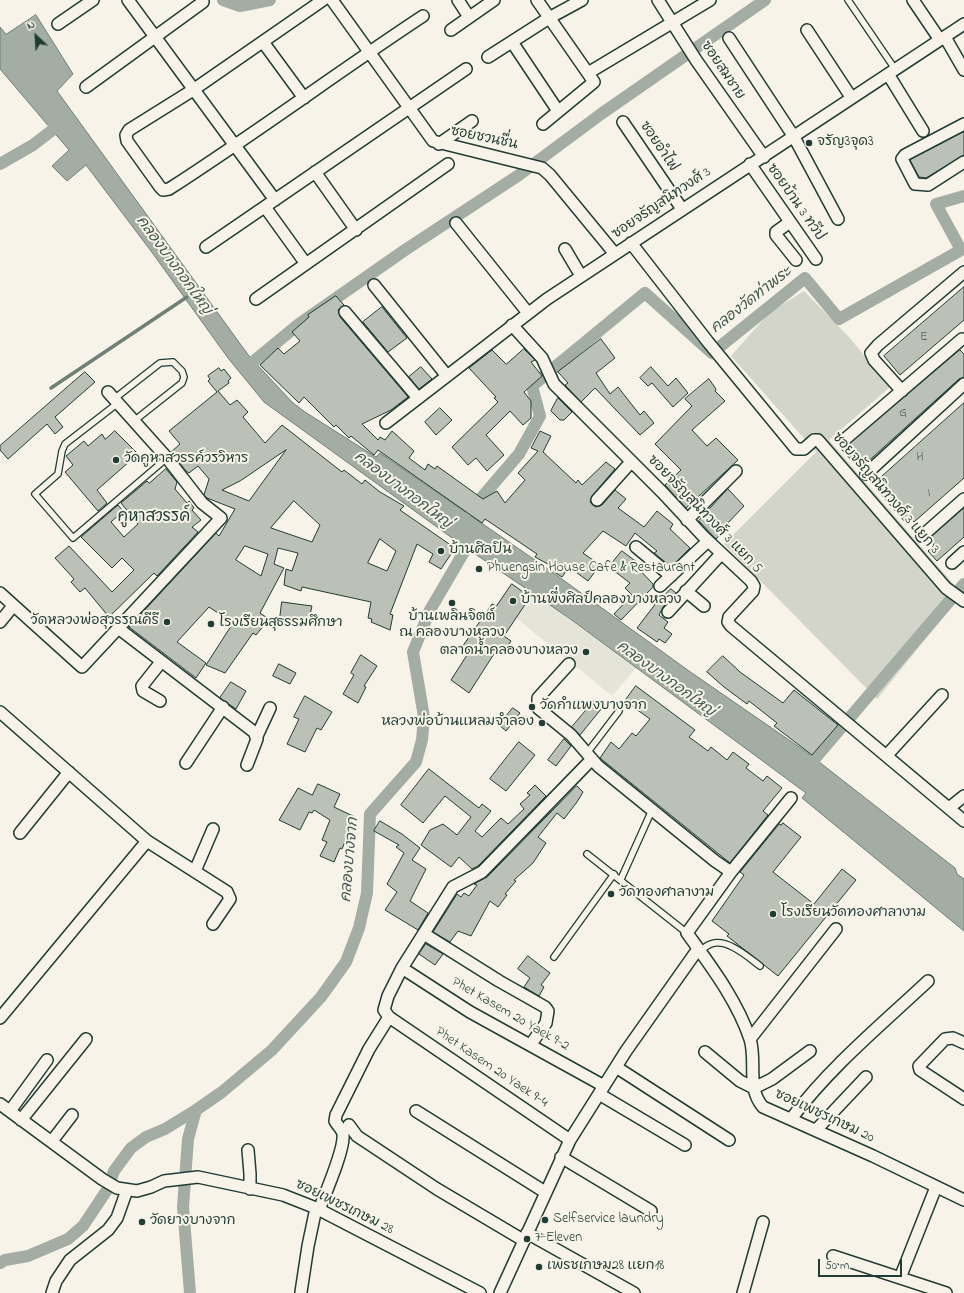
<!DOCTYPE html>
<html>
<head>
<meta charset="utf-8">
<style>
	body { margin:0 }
	#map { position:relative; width:964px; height:1293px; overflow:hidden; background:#f7f3e8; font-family:"Indie Flower",sans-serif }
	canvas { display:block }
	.north { position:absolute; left:16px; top:16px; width:40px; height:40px; -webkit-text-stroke:3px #f7f3e8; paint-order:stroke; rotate:335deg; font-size:11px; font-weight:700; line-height:16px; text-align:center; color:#1f3d34 }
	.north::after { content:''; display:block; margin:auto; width:14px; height:18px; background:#1f3d34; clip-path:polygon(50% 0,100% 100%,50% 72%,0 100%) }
	.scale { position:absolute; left:818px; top:1259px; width:84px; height:18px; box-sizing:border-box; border:2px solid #1f3d34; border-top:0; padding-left:5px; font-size:12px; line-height:14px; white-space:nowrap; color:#1f3d34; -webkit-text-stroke:3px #f7f3e8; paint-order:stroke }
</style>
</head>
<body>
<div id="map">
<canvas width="964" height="1293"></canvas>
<div class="north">N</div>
<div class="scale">50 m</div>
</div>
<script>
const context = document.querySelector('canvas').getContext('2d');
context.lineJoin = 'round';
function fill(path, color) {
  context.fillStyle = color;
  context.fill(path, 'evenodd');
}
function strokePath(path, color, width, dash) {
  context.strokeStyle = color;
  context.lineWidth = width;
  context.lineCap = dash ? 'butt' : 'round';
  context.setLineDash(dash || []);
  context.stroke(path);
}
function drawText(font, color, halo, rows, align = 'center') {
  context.font = font + ' "Indie Flower","Playpen Sans Thai",sans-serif';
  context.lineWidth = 4;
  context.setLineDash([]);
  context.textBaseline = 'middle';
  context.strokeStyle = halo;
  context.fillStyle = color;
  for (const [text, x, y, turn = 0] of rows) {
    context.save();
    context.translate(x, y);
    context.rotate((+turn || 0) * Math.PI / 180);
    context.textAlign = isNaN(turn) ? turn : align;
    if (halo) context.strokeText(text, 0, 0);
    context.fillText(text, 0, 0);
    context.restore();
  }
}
fill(new Path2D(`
	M535 594 636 668 612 696 515 617Z`), '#e5e4d9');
fill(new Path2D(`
	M804 291 849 337 890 387 829 440 962 594 877 699 724 544 816 452 731 356 770 312Z`), '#d3d5ca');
const water = new Path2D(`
	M36 15 73 74 57 91 249 356 293 403 305 412 376 457 380 453 548 569 689 671 805 751 955 868 957 874 964 879V931L802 798 806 793 569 618 459 543 264 402 228 358 151 251 86 165 67 181 52 166 69 150 0 69V27L6 34Z`);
fill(water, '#a4ada3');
strokePath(water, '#6f8077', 1);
strokePath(new Path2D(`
	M51 388 187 297`), '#6f8077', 3.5);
strokePath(new Path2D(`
	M223 0 240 6 270 0
	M0 164 33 145 63 122
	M248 366 299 324 405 250 519 175 601 114 765 0
	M471 510 519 454 540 416 532 386 645 293 712 353 805 278 839 319 961 250 936 204 964 196
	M805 770 964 584
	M0 1263 5 1260 28 1256 68 1239 83 1226 107 1190 114 1171 131 1148 146 1137 165 1129 196 1110
	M190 1293 183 1207 188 1139 196 1110 222 1092 272 1050 321 997 346 962 359 928 367 893 370 814 416 762 422 740 424 717 413 652 430 610 471 540`), '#a4ada3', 12);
const building = new Path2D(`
	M964 132V155L926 178 919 177 910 160Z
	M964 287V320L900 375 884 356Z
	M336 296 344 305 338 310 340 317 408 397 391 410 362 424 378 440 380 437 385 440 392 431 414 451 409 458 425 470 428 464 435 469 437 466 483 499 497 491 505 503 525 480 518 473 538 451 531 448 540 431 551 436 543 452 576 483 578 480 582 485 606 462 615 469 592 496 590 502 593 505 596 507 602 505 615 490 626 499 618 508 644 527 657 511 673 524 670 529 690 548 671 567 654 553 657 551 635 533 626 546 603 531 583 553 600 565 588 581 569 567 562 577 553 571 555 568 535 557 537 554 485 519 482 523 378 450 374 455 351 436 349 438 336 425 334 427 304 397 299 403 260 365 278 348 284 354 300 341 292 332 309 317 308 315Z
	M382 307 407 338 388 352 363 322Z
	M601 339 615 358 596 373 610 394 618 387 640 415 644 411 654 423 640 435 595 388 581 402 565 385 568 383 558 372Z
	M524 349 535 360 531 362 542 376 524 392 531 401V418L523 425 510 411 486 435 504 455 487 471 476 458 468 465 452 447 498 402 494 398 496 397 469 368 492 350 506 364Z
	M960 350 964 354V377L959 379 863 466 858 461 855 464 842 450Z
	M421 367 432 379 419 389 409 377Z
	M651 367 668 386 676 378 688 393 673 407 652 383 648 386 640 378Z
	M219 368 221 371 224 369 231 378 228 381 229 383 218 391 230 405 237 400 248 412 243 417 265 443 282 425 342 472 344 470 362 484 365 480 380 492 404 506 400 510 455 548 441 569 429 562 433 554 417 544 390 614 393 615 390 630 371 622 372 619 368 618 371 602 302 587 301 591 284 585 286 569 292 571 298 553 278 548 274 564 284 568 260 613 269 619 256 635 253 633 225 673 206 665 233 623 209 607 177 642 206 663 196 678 129 627 216 533 219 536 235 509 207 498 204 495 209 479 198 466 189 473 186 471 171 452 180 444 169 431 217 392 208 381 210 379 208 376ZM286 450 249 501 222 490 240 481ZM294 501 320 525 312 542 271 528ZM380 539 396 551 387 571 368 563ZM245 546 268 554 261 576 236 560Z
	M85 372 95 382 55 417 63 427 55 434 47 424 8 459 0 450V446Z
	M709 379 716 389 715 391 725 401 692 430 707 446 716 438 738 460 686 508 665 485 681 470 655 444 692 406 685 399Z
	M558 398 572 412 564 420H560L551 411Z
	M964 403V478L914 522 910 518 905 522 877 490 881 486 877 481Z
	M440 408 452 420 436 435 425 422Z
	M115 431 138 454 97 490 107 503 98 511 65 472 73 465 66 456 84 441 88 446 102 434 105 439Z
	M166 469 177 482 175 489 187 503 189 501 194 508 192 510 201 520 192 527 198 532 157 576 154 573 109 617 85 588 80 592 71 582 74 579 55 558 69 546 112 592 134 570 122 558 112 568 81 537 118 505 123 511 111 522 124 537 138 524 121 503 147 481 149 483Z
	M728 489 744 506 726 525 728 527 716 539 699 521Z
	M964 508V537L937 561 928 551 934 545 929 539Z
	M622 551 638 563 636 566 653 584V587L621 620 614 614 632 595 625 588 630 583 609 567Z
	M512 584 530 597 504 636 511 641 505 650 499 646 469 693 451 680 467 655 460 650 492 604 496 606Z
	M671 589 676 593 663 607 659 615 668 622 664 628 672 634 665 643 659 639 657 642 637 628 663 594 664 595Z
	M282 602 312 606 309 619H280Z
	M361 655 377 666 364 686 366 687 358 703 343 694 354 675 351 673Z
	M723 656 740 672 783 703 794 690 838 725 812 755 774 726 777 723 749 701 747 704 724 687 707 672Z
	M279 664 296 673 290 684 273 676Z
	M231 682 246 691 236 709 220 698Z
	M636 686 695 730 689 737 708 751 711 747 727 760 733 752 749 764 746 768 763 781 767 776 782 788 763 811 768 815 730 863 600 758 611 742 619 749 632 733 636 736 650 719 625 701Z
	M305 696 332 712 321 730 317 728 305 752 287 744 299 719 294 717Z
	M594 701 602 708 580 735 572 727Z
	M513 708 520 713 506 731 499 725Z
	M564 739 571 746 556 766 548 760Z
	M519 742 535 755 506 791 490 779Z
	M429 769 479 808 482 804 491 811 475 831 482 837 501 818 508 824 524 809 520 804 530 795 527 793 535 785 546 796 478 866 472 869 459 857 451 867 421 845 430 830 443 824 457 835 471 817 445 796 423 823 401 805Z
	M318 784 340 794 334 807 355 817 342 849 340 848 334 862 320 856 327 842 322 840 330 820 314 810 312 813 309 812 300 830 279 820 298 788 312 795Z
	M577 786 583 792 577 802 564 819 557 813 538 837 546 843 533 863 514 880 516 881 505 894 507 895 498 907 490 901 471 936 458 931 450 942 433 932 457 894 461 897 464 893 469 896 477 885 474 884 487 877Z
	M380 821 402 834 420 848 412 860 426 869 410 901 428 913 418 930 385 910 397 892 387 884 404 853 396 847 399 845 374 831Z
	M783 823 801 837 773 872 814 904 842 869 856 880 778 976 727 936 729 934 712 921 742 878 744 875 740 872 779 824 781 825Z
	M426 944 443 954 435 965 419 954Z
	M528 956 550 973 541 985 544 987 539 996 524 987 530 978 518 969Z`);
fill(building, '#bbc1b6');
strokePath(building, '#1f3d34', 1);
const lane = new Path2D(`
	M848 0 895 69
	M114 399 160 363 173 362 182 371 184 377 182 383 134 421
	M118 403 65 444 62 451 58 474 35 494 73 538 167 458
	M587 753 619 711
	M587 854 687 933
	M621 879 652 810
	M700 951C703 949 707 945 711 944 727 938 748 957 760 966
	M554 957 614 874`);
const street = new Path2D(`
	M128 0 275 200
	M323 0 193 90 129 130 126 135 127 141 160 187 163 190 169 189C256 133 338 72 423 16
	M332 0 433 141 542 168 550 175 615 254
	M458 0 469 17
	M537 0 594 82 543 124
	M658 0 696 60 764 157
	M913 0 940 40
	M58 24 93 0
	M451 30 494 0
	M807 30 851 97
	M945 37 964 70
	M729 38 794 137 838 219
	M263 42 304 98
	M512 42 558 111
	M488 57 549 18 582 0
	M588 73 710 0
	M888 74 923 131
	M86 87 203 2
	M623 122 682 209
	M964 124 905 155 902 159 915 184 928 185 964 162
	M439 144 472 121
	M750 164 816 259
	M315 172 356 230
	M265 207 306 264
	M790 222 776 232V235L796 260
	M456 223 528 313
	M631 243 708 342 796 449H804L814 440H818L946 588 964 601
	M206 247 466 69
	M565 249 581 276
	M374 285 447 376
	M256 299 448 164
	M345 312 418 398
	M512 325 542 358 554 384 662 492 703 536 751 581 754 586 753 591 729 617 728 622 731 626 964 821
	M902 391 874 360 871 353 878 345 964 272
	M386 423 547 299 964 24
	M844 440 962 339
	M866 474 964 384
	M597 500 631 462
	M687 520 736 471
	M922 536 964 499
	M636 547 671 576
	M952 563 964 552
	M660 586 708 541
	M686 591 704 606
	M0 593 82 667 221 518 202 503 167 458 108 392
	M668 612 721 554
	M0 622 13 606
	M118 628 254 732 257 739 247 765
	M569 664 538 698V708L571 735 598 766 715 861 731 872 687 933C710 965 737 1000 750 1039 757 1061 746 1088 763 1107L873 1156 964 1200
	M160 701 143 691 142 686 161 662
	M0 712 147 841 227 892 230 899 213 924
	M257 736 270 708
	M887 755 942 695
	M186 763 223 707
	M949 808 964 796
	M20 833 69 772
	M195 871 213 829
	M731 872 791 798
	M424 934 499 981 545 1007 548 1011 546 1023 531 1044
	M402 968 470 1012 604 1086
	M0 1018 147 841
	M750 1039 836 929
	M964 1043 953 1038 945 1039 919 1066 920 1070 964 1099
	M705 1052 740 1081 754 1088 772 1079 810 1051
	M616 1067 729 1140
	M599 1094 685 1145
	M0 1104 102 1179 117 1188 137 1191 151 1187 164 1181 198 1177 283 1195 316 1208 480 1293
	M10 1111 47 1060
	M416 1111 545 1192
	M791 1119C830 1067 881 1025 928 981
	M21 1120 86 1039
	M349 1125 357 1136 437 1189 523 1240
	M816 1130 866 1077
	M570 1140 389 1017 384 1010 388 996 402 968 453 887 482 872 592 759
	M52 1141 72 1115
	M248 1150 250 1174V1189
	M561 1157 651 1211
	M319 1210C325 1194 345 1149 343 1134 342 1129 337 1125 335 1121L336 1115 369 1049 389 1017
	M527 1233 634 1293
	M833 1256 946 1293
	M900 1278 936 1187
	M301 1292 308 1246 316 1208
	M52 1293 56 1281 70 1260 108 1230 117 1218 127 1190
	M500 1293 570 1140 626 1051 698 949
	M743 1293 763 1222`);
strokePath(lane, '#1f3d34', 8);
strokePath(street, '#1f3d34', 14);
strokePath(lane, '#f7f3e8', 5.5);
strokePath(street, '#f7f3e8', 11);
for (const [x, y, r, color] of [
	[809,143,4,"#1f3d34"],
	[116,460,4,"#1f3d34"],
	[441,551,4,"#1f3d34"],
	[479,569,4,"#1f3d34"],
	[513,601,4,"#1f3d34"],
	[452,603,4,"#1f3d34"],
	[167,622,4,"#1f3d34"],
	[211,624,4,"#1f3d34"],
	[586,652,4,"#1f3d34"],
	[532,707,4,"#1f3d34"],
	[542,723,4,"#1f3d34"],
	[611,894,4,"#1f3d34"],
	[773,914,4,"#1f3d34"],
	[545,1220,4,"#1f3d34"],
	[142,1222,4,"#1f3d34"],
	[527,1239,4,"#1f3d34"],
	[539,1267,4,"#1f3d34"]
]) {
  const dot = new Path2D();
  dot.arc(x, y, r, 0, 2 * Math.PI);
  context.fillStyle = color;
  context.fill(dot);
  strokePath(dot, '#f7f3e8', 1.5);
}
drawText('12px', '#465e54', null, [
	["E",924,338],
	["G",903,414],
	["H",920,458],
	["I",929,494]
]);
drawText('14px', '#1f3d34', '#f7f3e8', [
	["ซอยสมชาย",722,71,56],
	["ซอยชวนชื่น",484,139,12],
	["ซอยอำไฟ",658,147,56],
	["ซอยบ้าน 3 ทวีป",795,203,55],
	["ซอยจรัญสนิทวงศ์ 3",662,204,-34],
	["ซอยจรัญสนิทวงศ์ 3 แยก 3",885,494,49],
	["ซอยจรัญสนิทวงศ์ 3 แยก 5",704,515,46],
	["Phet Kasem 20 Yaek 9-2",510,1015,30],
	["Phet Kasem 20 Yaek 9-4",491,1068,34],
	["ซอยเพชรเกษม 20",824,1117,25],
	["ซอยเพชรเกษม 28",344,1208,26]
]);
drawText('14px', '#1f3d34', '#f7f3e8', [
	["จรัญ3จุด3",817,143],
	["วัดคูหาสวรรค์วรวิหาร",124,460],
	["บ้านศิลปิน",449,551],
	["Phuengsin House Cafe & Restaurant",487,569],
	["บ้านพึ่งศิลป์คลองบางหลวง",521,601],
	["บ้านเพลินจิตต์",452,618,"center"],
	["ณ คลองบางหลวง",452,634,"center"],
	["วัดหลวงพ่อสุวรรณคีรี",159,622,"right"],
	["โรงเรียนสุธรรมศึกษา",219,624],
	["ตลาดน้ำคลองบางหลวง",578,652,"right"],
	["วัดกำแพงบางจาก",540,707],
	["หลวงพ่อบ้านแหลมจำลอง",534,723,"right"],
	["วัดทองศาลางาม",619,894],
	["โรงเรียนวัดทองศาลางาม",781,914],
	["Selfservice laundry",553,1220],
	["วัดยางบางจาก",150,1222],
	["7-Eleven",535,1239],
	["เพรชเกษม28 แยก18",547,1267]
], 'left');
drawText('italic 15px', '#405950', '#f7f3e8', [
	["คลองบางกอกใหญ่",173,266,54],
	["คลองวัดท่าพระ",752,301,-38],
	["คลองบางกอกใหญ่",402,491,37],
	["คลองบางกอกใหญ่",665,680,36],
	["คลองบางจาก",351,860,-85]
]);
drawText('16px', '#1f3d34', '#f7f3e8', [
	["คูหาสวรรค์",154,518]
]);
</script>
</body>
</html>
